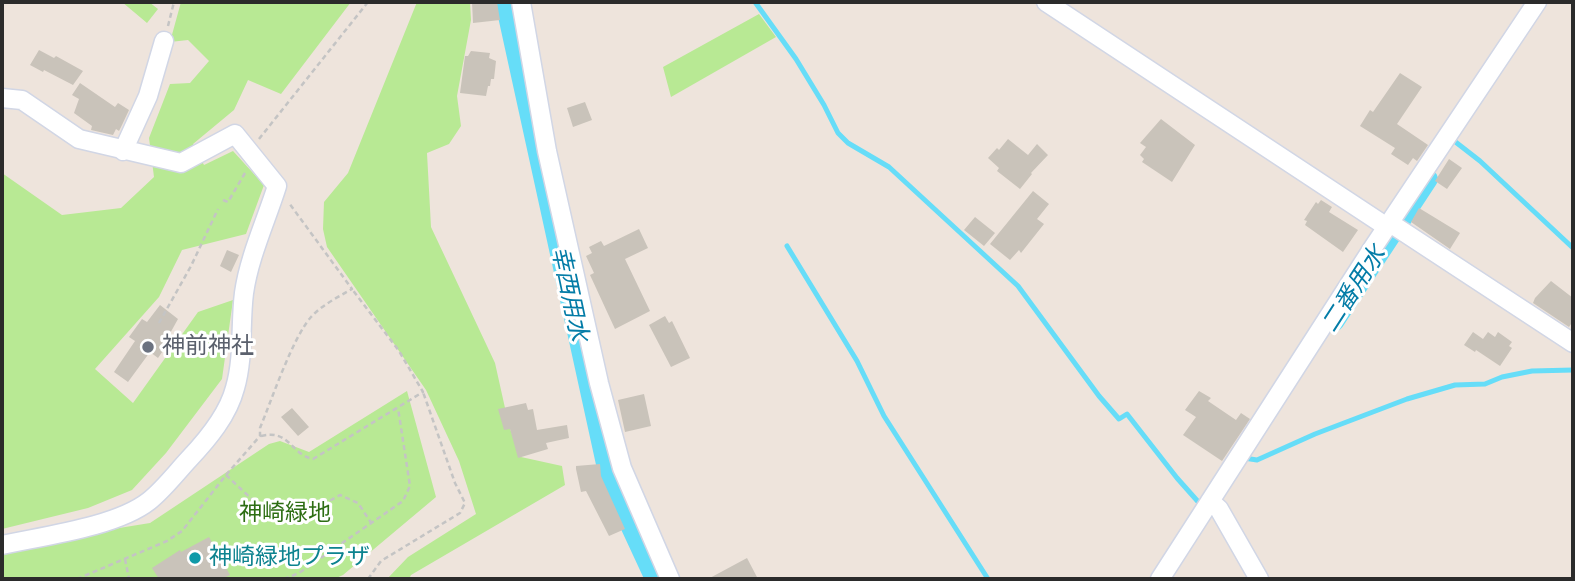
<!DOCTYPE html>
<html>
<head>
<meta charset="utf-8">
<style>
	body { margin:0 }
	#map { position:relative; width:1575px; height:581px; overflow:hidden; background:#eee4dc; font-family:"Nunito Sans",sans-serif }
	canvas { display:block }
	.frame { position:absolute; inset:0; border:4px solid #2b2b2b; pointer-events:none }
</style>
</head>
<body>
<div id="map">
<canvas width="1575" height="581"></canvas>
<div class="frame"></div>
</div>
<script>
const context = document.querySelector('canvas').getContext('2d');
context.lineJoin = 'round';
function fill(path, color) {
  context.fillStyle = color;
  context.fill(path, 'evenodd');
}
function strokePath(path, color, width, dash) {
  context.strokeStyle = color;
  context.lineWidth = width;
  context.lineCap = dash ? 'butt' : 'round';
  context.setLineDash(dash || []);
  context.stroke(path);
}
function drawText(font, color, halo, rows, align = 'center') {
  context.font = font + ' "Nunito Sans","Noto Sans JP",sans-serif';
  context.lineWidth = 6;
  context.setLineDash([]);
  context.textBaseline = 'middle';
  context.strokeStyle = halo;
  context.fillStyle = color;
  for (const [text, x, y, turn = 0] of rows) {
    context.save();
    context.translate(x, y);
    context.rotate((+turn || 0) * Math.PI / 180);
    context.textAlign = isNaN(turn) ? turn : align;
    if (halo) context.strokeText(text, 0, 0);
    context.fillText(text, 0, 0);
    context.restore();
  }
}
fill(new Path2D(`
	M122 2H149L158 9 147 23Z
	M181 2H351L281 94 248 80 234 110 193 144 204 165 233 151 264 185 246 234 182 250 159 297 95 369 133 403 198 312 233 300 222 379 166 453 132 490 88 508 2 529V173L62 215 121 208 154 177 149 138 170 84 190 83 209 61 188 40 170 42Z
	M417 2H470L471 20 457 96 461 126 449 144 427 153 431 227 495 363 509 426 521 457 562 466 565 485 411 575 409 579H387L408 557 476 514 459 461 426 390 327 247 323 229 324 202 348 173Z
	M759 14 776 37 671 97 663 67Z
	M407 391 436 497 343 575 334 579H2V547L150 523 269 444 280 441 309 452Z`), '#b8e994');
strokePath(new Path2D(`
	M755 2 796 59 824 105 838 133 848 143 889 167 1018 286 1099 396 1119 419 1127 414 1177 478 1201 505
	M1453 140 1480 161 1573 248
	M787 246 857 361 884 416 988 579
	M1244 458 1257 460 1315 434 1407 399 1455 385 1485 384 1502 377 1532 371 1573 370`), '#66ddf8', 5);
strokePath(new Path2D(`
	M504 2 609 482 654 579
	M1335 322 1429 179`), '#66ddf8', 18);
fill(new Path2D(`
	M472 2H497L500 20 473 23Z
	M39 50 54 58 56 56 83 71 73 85 44 70 43 72 30 65Z
	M471 51 490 53 489 58 496 61 494 79H491L490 86H488L486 96 460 93 465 56H468Z
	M1400 73 1422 87 1397 124 1428 145 1417 161 1413 158 1408 165 1391 154 1395 148 1360 126 1370 110 1373 112Z
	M80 83 115 107 118 103 129 110 122 125 119 131 116 129 113 135 91 130 92 126 74 113 79 99 72 95Z
	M585 102 592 120 573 127 567 108Z
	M1161 119 1195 145 1172 182 1142 162 1144 159 1140 155 1146 147 1140 143Z
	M1008 139 1028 155 1037 144 1048 155 1031 173 1032 174 1020 189 997 171 999 168 988 158 997 148 999 150Z
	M1449 159 1462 168 1447 189 1435 181Z
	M1033 191 1049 204 1037 219 1044 224 1021 253 1019 250 1010 260 990 244Z
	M1321 200 1332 207 1329 212 1358 230 1343 252 1305 225 1307 221 1304 220 1316 202 1318 204Z
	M1419 208 1460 233 1450 249 1411 222Z
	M975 217 995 233 984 246 964 230Z
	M639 229 648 248 625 259 650 311 615 329 590 275 594 273 586 256 592 253 589 247 601 241 604 246Z
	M227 250 239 255 231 272 220 266Z
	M1551 281 1573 298V321L1569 327 1533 303 1535 298Z
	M160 305 178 319 168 337 171 339 158 358 150 352 128 382 114 372 135 341 129 337 142 319 147 322Z
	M665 316 669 323 672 321 690 358 671 367 649 325Z
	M1473 332 1483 339 1488 332 1495 337 1498 332 1512 342 1509 346 1512 348 1500 366 1476 350 1475 352 1464 345Z
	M1199 391 1211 398 1208 401 1236 420 1241 413 1250 419 1222 461 1183 435 1196 417 1185 410Z
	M644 394 651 426 625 432 618 400Z
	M526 403 528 410 533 409 537 430 567 425 569 438 546 443 548 449 518 458 510 429 504 430 498 409Z
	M292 408 309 427 298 436 281 417Z
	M600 464 601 476 625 529 609 536 586 491 581 492 576 469V466Z
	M209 537 230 575 222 579H159L152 568 180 550 181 552Z
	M747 558 758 579H708Z`), '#c9c3ba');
const minor = new Path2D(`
	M521 2 547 151 599 383 622 468 670 579
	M1046 2 1387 227
	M2 98 22 100 79 139 181 163 235 134 277 186C266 221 249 257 244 293 240 324 244 357 235 388 228 415 208 439 189 459 176 473 164 489 149 501 116 527 43 536 2 545
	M123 151 148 96 164 41
	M1390 223 1573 343
	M1210 501 1219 509 1259 579
	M1160 579 1372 249 1537 2`);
strokePath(minor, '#d1d6e5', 21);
strokePath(new Path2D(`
	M168 26 174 2
	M259 139 368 2
	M223 200 228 202 245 173
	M159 323 191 266 218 209
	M261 436C290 429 290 454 313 459L423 392 399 351 352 289
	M226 475 271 517 290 523 340 495 358 503 372 524
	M125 559 129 579
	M77 579 167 541 182 531 226 475 260 436V428C272 399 292 339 311 317 322 305 338 297 352 289L289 203
	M284 579 299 573 403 501 410 486 398 408
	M368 579 381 561 460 513 465 503 455 483 423 392`), '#c4c4c4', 2.5, [5, 3.5]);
strokePath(minor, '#fff', 18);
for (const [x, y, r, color] of [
	[148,347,7,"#6b7280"],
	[195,558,7,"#0f9aa8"]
]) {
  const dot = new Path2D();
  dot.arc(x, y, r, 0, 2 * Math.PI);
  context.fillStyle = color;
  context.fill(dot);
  strokePath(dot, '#fff', 2.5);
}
drawText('23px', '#5b616d', '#fff', [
	["神前神社",162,347]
], 'left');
drawText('23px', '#2e6e14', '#fff', [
	["神崎緑地",285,514]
]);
drawText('23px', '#0d838f', '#fff', [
	["神崎緑地プラザ",209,558]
], 'left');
drawText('italic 24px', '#037ca7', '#fff', [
	["二番用水",1355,290,-57],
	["幸西用水",568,294,78]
]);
</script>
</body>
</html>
